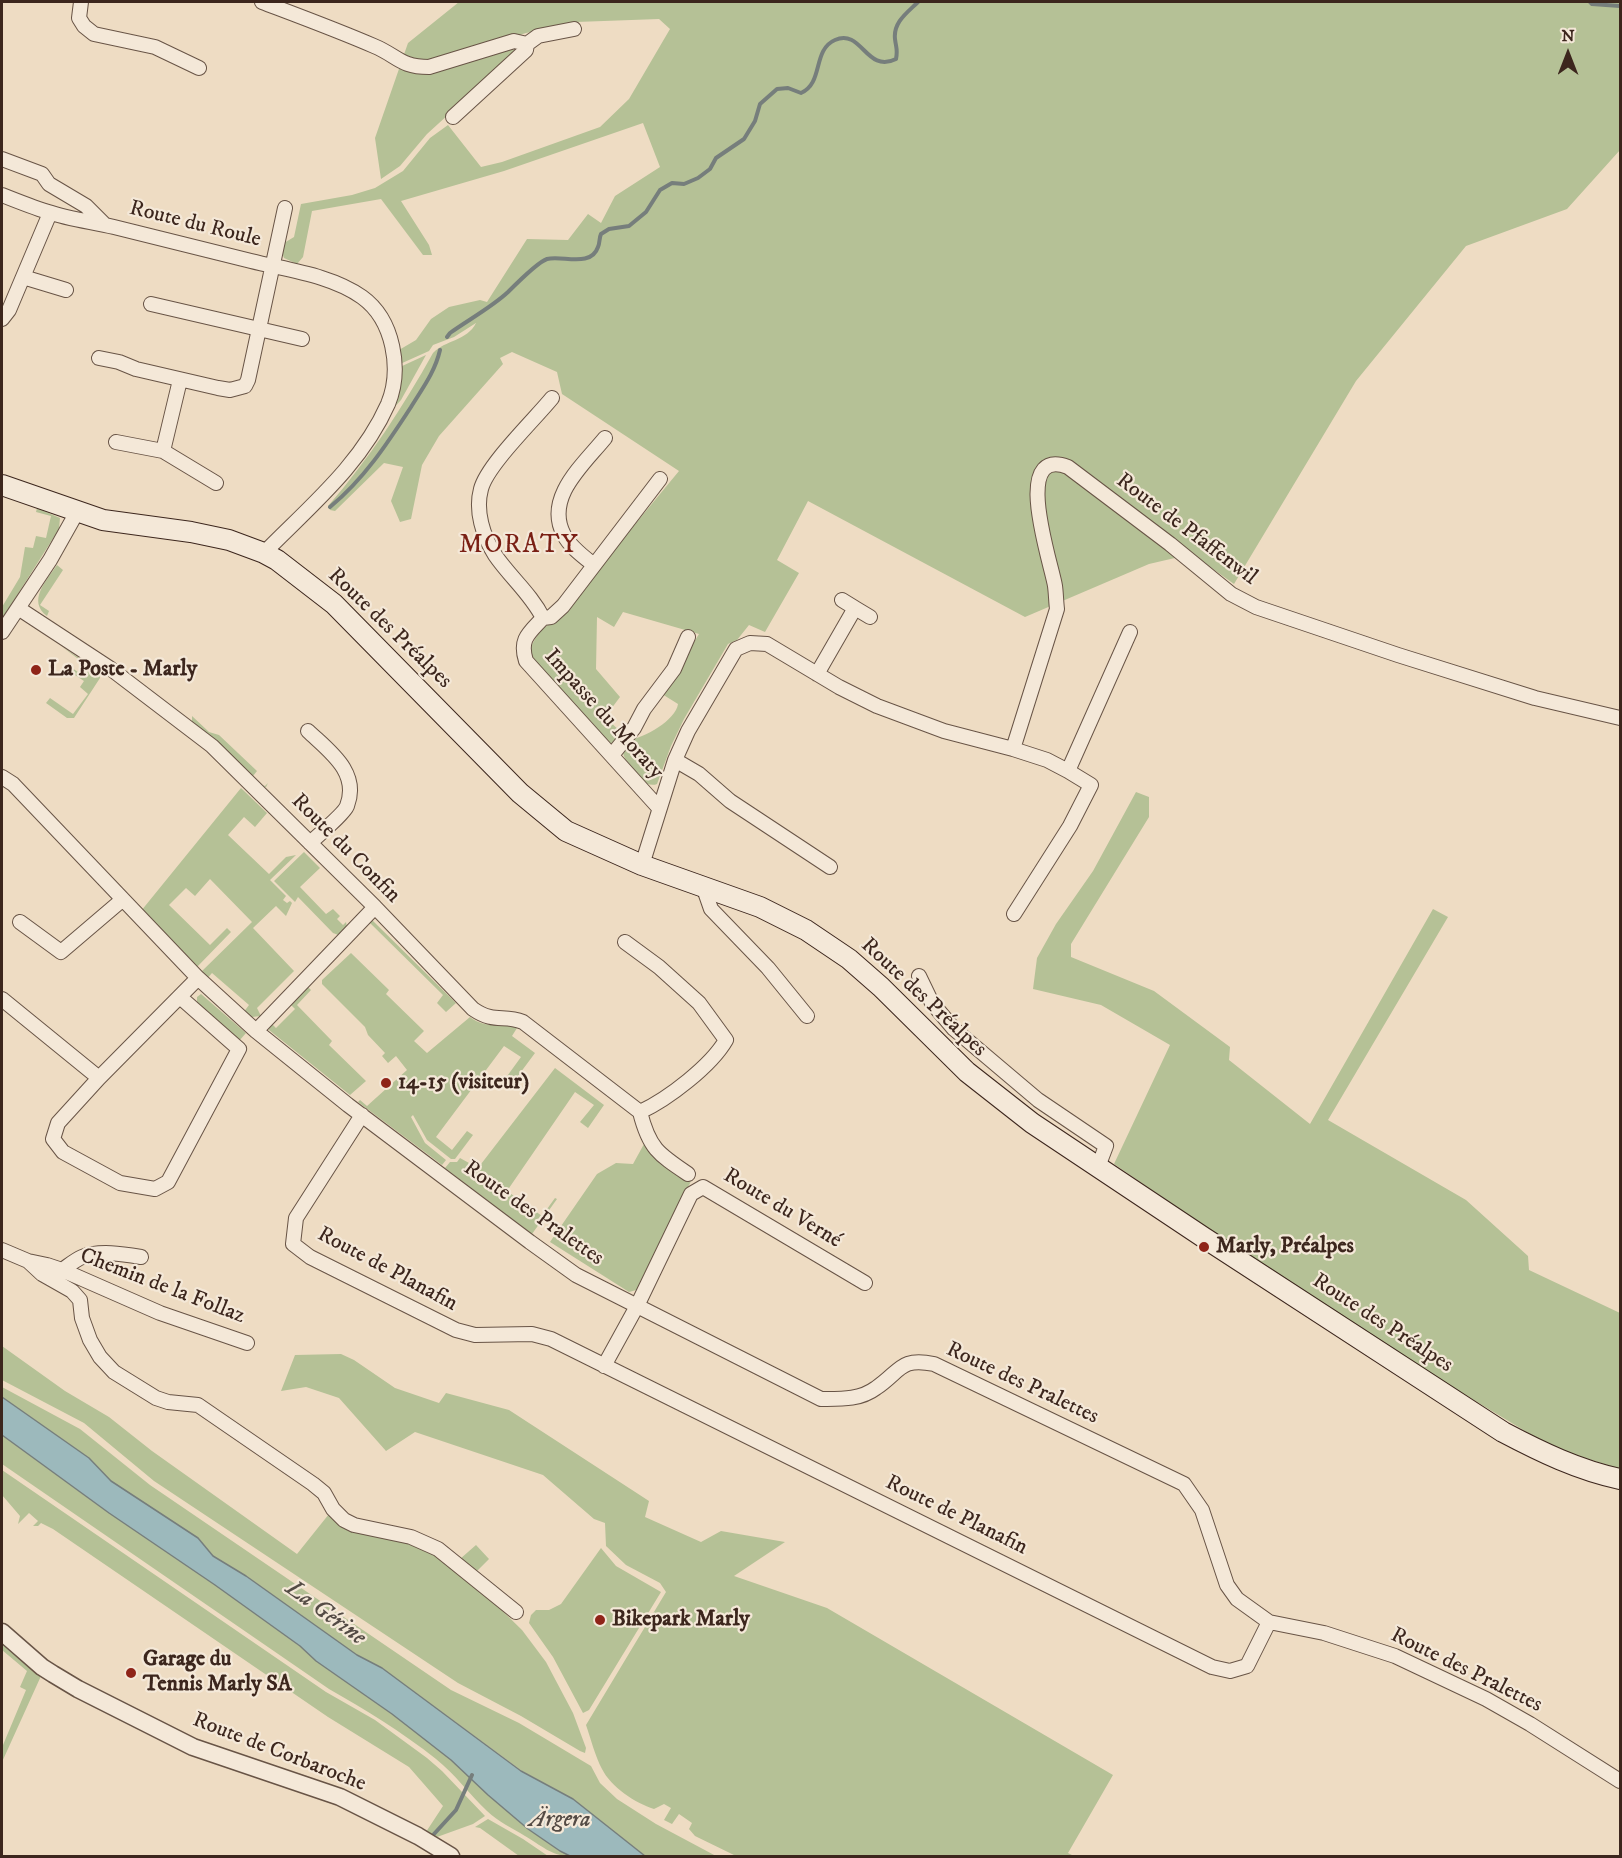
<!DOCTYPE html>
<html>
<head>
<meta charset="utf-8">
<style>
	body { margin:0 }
	#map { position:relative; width:1622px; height:1858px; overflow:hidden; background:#eedcc3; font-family:"IM FELL DW Pica",serif }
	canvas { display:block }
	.frame { position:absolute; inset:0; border:3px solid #3c261d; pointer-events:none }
	.north { position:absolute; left:1538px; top:24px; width:60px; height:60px; -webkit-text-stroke:4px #f4e8d8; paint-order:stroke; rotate:0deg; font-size:16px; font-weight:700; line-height:24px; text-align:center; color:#3c261d }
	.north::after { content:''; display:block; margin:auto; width:21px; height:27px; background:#3c261d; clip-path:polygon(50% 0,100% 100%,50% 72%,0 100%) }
</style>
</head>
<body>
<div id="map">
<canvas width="1622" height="1858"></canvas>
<div class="frame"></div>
<div class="north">N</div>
</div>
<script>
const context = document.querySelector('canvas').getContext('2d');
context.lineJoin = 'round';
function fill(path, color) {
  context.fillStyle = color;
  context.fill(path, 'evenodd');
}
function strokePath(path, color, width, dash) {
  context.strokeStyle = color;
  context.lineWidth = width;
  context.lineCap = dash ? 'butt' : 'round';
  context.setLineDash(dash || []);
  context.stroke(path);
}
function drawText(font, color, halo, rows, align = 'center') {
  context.font = font + ' "IM FELL DW Pica",serif';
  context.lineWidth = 4.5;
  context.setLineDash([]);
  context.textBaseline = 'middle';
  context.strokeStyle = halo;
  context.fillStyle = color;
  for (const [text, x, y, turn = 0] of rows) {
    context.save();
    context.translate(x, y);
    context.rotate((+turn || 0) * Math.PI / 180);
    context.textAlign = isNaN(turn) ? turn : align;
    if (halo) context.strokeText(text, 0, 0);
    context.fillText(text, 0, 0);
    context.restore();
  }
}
fill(new Path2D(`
	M459 2H1620V150L1567 209 1466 246 1356 381 1234 584 1192 554 1149 564 1025 617 808 501 777 560 799 573 765 632 749 625 737 640 728 644 684 719 671 746 657 784C642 790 624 762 622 749L629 740C644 738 676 720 678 704L662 694 699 634 623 612 614 627 597 617 596 669 620 697 605 717 623 734 611 746 529 656C530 643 542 626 555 621L679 471 562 394 557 372 512 352 500 358 503 364 439 436 422 465 411 519 400 522 391 501 403 467 384 463 335 511 330 510 328 506C369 459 403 407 433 353 445 340 467 341 476 323L454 337 433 345 429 351 400 364 399 350 416 340 431 319 449 307 480 300 487 302 527 239 568 240 588 214 601 223 615 196 660 167 643 123 504 171 401 201 429 245 432 255H423L381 199 312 211 303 257 297 264 284 258 281 250 284 243 294 237 301 204 352 195 375 188 403 171 430 138 448 125 481 167 502 162 600 127 629 99 670 29 659 19 576 22 526 33 500 41 511 46 516 53 427 134 400 166 381 179 375 138 408 43Z
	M426 355 401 400 390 412 400 367Z
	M37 508 60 518 59 529 2 619V607L20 577 25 547 33 548 36 536 46 538 51 516 36 512Z
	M57 565 63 570 40 605 49 611 47 616C27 601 46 581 57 565Z
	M61 646 100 672V678L74 718H67L46 703 50 698 73 714 88 694 80 687 84 681 69 671 72 668 84 676 89 667Z
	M192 716 209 732 219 735 257 771 253 776 261 785 265 786 268 783 266 787 261 786 192 722Z
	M241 788 267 813 255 827 244 817 228 835 269 874 286 857 296 855 270 880 286 896 283 900 287 903 290 901 292 903 286 916 276 906 253 928 294 971 257 1008 261 1016 252 1017 243 1013 249 1005 212 973 206 980 201 972 252 922 210 879 195 896 186 888 169 905 210 945 227 928 231 932 197 967 191 968 141 911Z
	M1136 792 1149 797V817L1071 944V957L1154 991 1230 1047 1229 1060 1310 1124 1433 909 1448 917 1328 1120 1466 1200 1528 1256 1529 1270 1620 1313V1469L1553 1448 1335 1316 1114 1164 1170 1045 1101 1005 1033 989 1037 958 1056 924 1093 871Z
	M304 852 320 868 300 887 326 914 333 909 340 916 337 919 343 925 346 922 347 927 341 936 333 933 298 897 295 902 274 881Z
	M370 919 372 920 456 1003 446 1012 437 1003 443 995 370 923Z
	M351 953 389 990 386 994 424 1031 414 1041 427 1053 470 1017C487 1030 499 1022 517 1028L512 1036 535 1053 512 1084 505 1079 521 1057 504 1046 436 1137 452 1150 467 1131 473 1135 455 1159H451L427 1140 413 1115 411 1117 425 1143 446 1160 442 1165 358 1102 360 1100 367 1106 407 1070 396 1056 388 1063 382 1056 385 1053 368 1035 365 1027 322 984V980Z
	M305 984 311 990 297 1005 332 1041 329 1045 366 1081 350 1095 269 1030 270 1022 276 1028 295 1009 287 1001Z
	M201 994 246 1033 239 1041 197 1004V997Z
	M555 1068 604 1105 588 1128 580 1122 594 1105 575 1092 507 1191 542 1216 555 1198 557 1199 532 1234 445 1168 450 1162H457L460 1158 478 1168Z
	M644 1144 657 1156 691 1181 640 1289 629 1292 550 1242 597 1174 616 1163 633 1164Z
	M2 1346 65 1391 109 1417 152 1451 297 1554 329 1514 339 1525 410 1542 438 1553 477 1586 522 1630 546 1662 573 1713 586 1748 585 1753 580 1751 521 1716 458 1683 154 1481 84 1423 2 1380Z
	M341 1354 354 1360 395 1388 439 1403 446 1393 509 1410 649 1501 645 1517 701 1542 721 1531 785 1542 734 1576 827 1608 1113 1775 1068 1853 1074 1856H736L695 1836 689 1829 692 1823 679 1814 672 1824 664 1820 671 1808 664 1804 654 1809C635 1803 611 1787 602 1769 595 1756 591 1739 586 1725L666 1592 660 1583 626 1565 606 1546 605 1523 594 1519 543 1475 415 1432 386 1451 339 1398 306 1387 281 1391 295 1355Z
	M2 1387 80 1429 150 1485 451 1690 519 1723 591 1766 600 1783 617 1799 656 1824 716 1856H645L573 1799 522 1771 382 1668 357 1655 246 1576 213 1556 198 1538 111 1481 89 1458 2 1397Z
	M2 1435 109 1513 215 1585 300 1646 316 1661 392 1714 451 1760 488 1795 528 1829 570 1856C551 1856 541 1845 525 1836 512 1828 499 1822 487 1811 470 1795 455 1774 436 1759 402 1732 366 1710 329 1689L2 1464Z
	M2 1470 326 1692 375 1720 427 1758 442 1771 485 1816 473 1824 437 1837 426 1832 443 1806 409 1767 328 1717 53 1529 41 1523 38 1526H33L38 1521 29 1513 18 1524 20 1516 2 1495Z
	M476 1545 489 1559 475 1573 460 1559Z
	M601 1548 616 1566 661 1592 589 1710 583 1713 553 1657 529 1623 531 1615 536 1610H549L561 1604Z
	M2 1642 41 1676 2 1762V1745H3L26 1690 20 1687 27 1671 2 1650Z
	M488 1819 523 1839 548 1856H519L480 1828 475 1827Z`), '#b5c196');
const water = new Path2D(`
	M2 1397 89 1458 111 1481 198 1538 213 1556 246 1576 357 1655 382 1668 521 1771 573 1799 645 1856H570L560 1851 528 1829 488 1795 451 1760 392 1714 316 1661 300 1646 215 1585 109 1513 2 1435Z`);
fill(water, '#9cb9bc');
strokePath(water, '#767e7c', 1.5);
strokePath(new Path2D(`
	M1590 2 1592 4 1620 6
	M447 337 450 333C468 320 492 307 508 292 515 285 538 262 547 259 562 255 591 268 598 247 600 243 599 238 601 234L609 229 629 226 646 212 660 190 672 183 684 184 698 178 710 169 716 158 744 139 755 121 760 104 777 89 788 88 801 93C824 83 812 50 835 40 862 28 866 74 896 59 898 49 896 48 895 39 893 22 908 12 918 2
	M330 507C364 479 387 444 411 407 422 389 435 372 440 350
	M434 1834 456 1810 472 1775`), '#767e7c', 4);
const minor = new Path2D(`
	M81 2 79 18 84 26 94 34 155 47 199 68
	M262 2C299 16 337 30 374 46 398 56 400 67 429 67L514 41 527 44
	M453 117 526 50 527 44 538 36 574 29
	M2 159 42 174 49 184 86 206 105 225
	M2 195C17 201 32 207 48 212 69 219 93 222 114 227 160 238 205 250 251 261 287 270 331 275 362 297 394 320 402 370 388 404 361 465 309 507 264 553
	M23 277 66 290
	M151 304 302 339
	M2 319 9 310 50 213
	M99 358 119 362 136 369 218 388 230 390 245 386 248 380 285 208
	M552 398C535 419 487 465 481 489 475 511 483 536 495 555 510 577 531 594 543 618 529 633 519 639 526 661L659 808
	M116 442 163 451 180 380
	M163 451 216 483
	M594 565C584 557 570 547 564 535 544 498 583 465 605 438
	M18 608 111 669 212 746 375 907 473 1009C495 1024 503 1014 523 1022L640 1112C668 1099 711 1066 726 1040L699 1003 659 967 625 942
	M855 608 870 617
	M543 618 551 617 563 606 660 479
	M2 632 50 560 77 512
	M817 674 855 608 842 600
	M308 731C329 751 360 772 347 806 344 814 317 836 310 843
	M1013 749 1047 760 1068 771 1130 632
	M612 755 634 728 644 709 674 669 688 637
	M675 760 699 774 730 801 830 867
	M2 777 13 784 198 978 256 1031 348 1105 530 1242 576 1275 821 1399C841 1399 860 1400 876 1388 901 1371 900 1357 934 1364L1184 1484 1202 1510 1227 1585 1237 1599 1269 1622 1324 1633 1395 1656 1486 1699 1530 1724 1620 1781
	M642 865 675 760 688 731 736 649 750 643 767 644 839 687 877 706 944 731 1013 749 1057 609C1056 601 1056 593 1055 586 1052 565 1010 445 1068 467L1170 544 1231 594 1256 607 1398 655 1535 698 1620 718
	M703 886 711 909 768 968 807 1016
	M1014 914 1070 826 1091 785 1068 771
	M20 922 61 952 122 900
	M919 976 932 1003 954 1029 1038 1100 1106 1146 1098 1167
	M180 997 239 1049 168 1182 155 1189 120 1183 63 1152 53 1139 58 1123 99 1078 198 978
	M2 999 99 1078
	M256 1031 375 907
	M640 1112C649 1148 658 1154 688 1174
	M362 1115 296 1218 293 1244 310 1257 456 1330 475 1335 532 1334 551 1339 1212 1667 1230 1671 1247 1666 1269 1622
	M2 1250 28 1261 47 1265 62 1270 160 1313 247 1343
	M28 1261 42 1274 72 1291 80 1300 82 1318 90 1340 100 1357 114 1372 156 1398 168 1402 198 1405 313 1484 324 1493 333 1509 344 1520 354 1525 411 1537 438 1549 516 1612
	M62 1270C68 1266 75 1260 82 1257 99 1250 123 1254 141 1257
	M604 1366 637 1306 691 1194 703 1187 865 1283`);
const tertiary = new Path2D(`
	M2 1632 42 1667 53 1674 78 1689 193 1747 340 1797 418 1836 451 1856`);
const secondary = new Path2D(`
	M2 485 103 520 191 532 229 540 264 553 277 560 334 604 520 793 566 831 642 865 760 907 806 930 849 959 881 987 967 1072 1032 1123 1203 1237 1503 1432C1541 1452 1578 1470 1620 1479`);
strokePath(minor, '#685446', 16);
strokePath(tertiary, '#685446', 19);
strokePath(secondary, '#3c261d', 22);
strokePath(minor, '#f4e8d8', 14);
strokePath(tertiary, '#f4e8d8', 16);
strokePath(secondary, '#f4e8d8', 20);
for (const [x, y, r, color] of [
	[36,670,6,"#8f2418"],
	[386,1083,6,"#8f2418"],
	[1204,1247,6,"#8f2418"],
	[600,1620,6,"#8f2418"],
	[131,1673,6,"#8f2418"]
]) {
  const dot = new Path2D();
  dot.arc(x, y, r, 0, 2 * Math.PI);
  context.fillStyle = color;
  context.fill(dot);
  strokePath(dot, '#f4e8d8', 2);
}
drawText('22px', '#3c261d', '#f4e8d8', [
	["Route du Roule",195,225,14],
	["Route de Pfaffenwil",1186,530,37],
	["Route des Préalpes",389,629,44],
	["Impasse du Moraty",603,715,48],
	["Route du Confin",345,849,45],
	["Route des Préalpes",923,998,43],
	["Route du Verné",782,1209,31],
	["Route des Pralettes",533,1214,35],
	["Route de Planafin",387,1270,28],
	["Chemin de la Follaz",162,1287,21],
	["Route des Préalpes",1382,1324,33],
	["Route des Pralettes",1022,1384,25],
	["Route de Planafin",956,1516,26],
	["Route des Pralettes",1466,1671,26],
	["Route de Corbaroche",279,1753,21]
]);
drawText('bold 22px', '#3c261d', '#f4e8d8', [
	["La Poste - Marly",48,670],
	["14-15 (visiteur)",398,1083],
	["Marly, Préalpes",1216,1247],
	["Bikepark Marly",612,1620],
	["Garage du",143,1660],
	["Tennis Marly SA",143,1685]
], 'left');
drawText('italic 24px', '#544b45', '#f4e8d8', [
	["La Gérine",325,1614,36],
	["Ärgera",560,1821]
]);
context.letterSpacing = '1.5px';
drawText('26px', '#7a1f14', '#f4e8d8', [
	["MORATY",519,547]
]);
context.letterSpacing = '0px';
</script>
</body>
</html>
